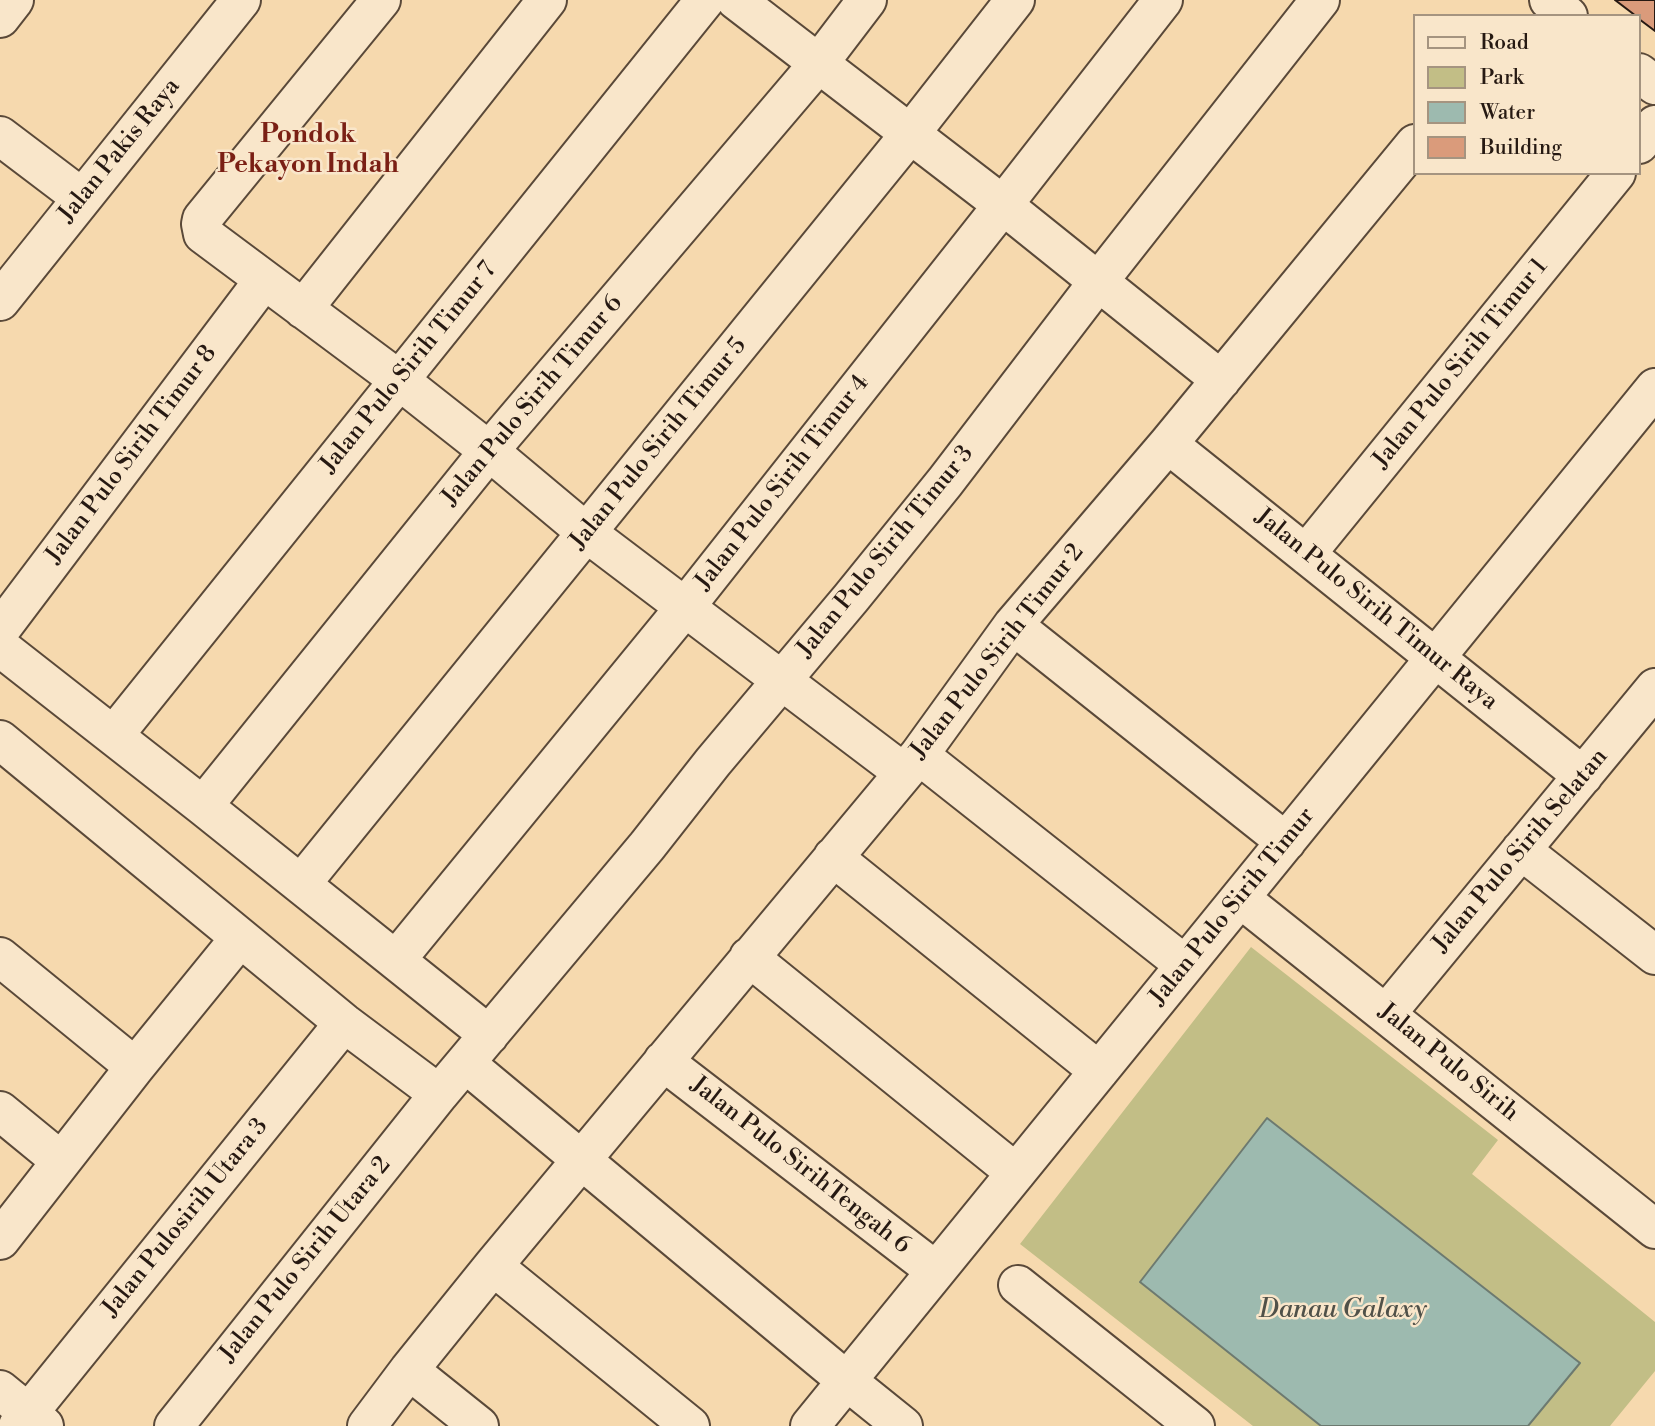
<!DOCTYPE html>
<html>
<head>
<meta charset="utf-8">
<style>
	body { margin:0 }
	#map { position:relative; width:1655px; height:1426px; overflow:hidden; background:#f6d9ae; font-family:"Libre Bodoni",serif }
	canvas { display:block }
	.legend { position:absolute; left:1413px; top:14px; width:228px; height:161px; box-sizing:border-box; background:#f9e6ca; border:2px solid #a59480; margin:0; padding:9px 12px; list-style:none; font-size:21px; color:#261912 }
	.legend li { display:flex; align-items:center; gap:14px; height:35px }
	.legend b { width:35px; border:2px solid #a59480 }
</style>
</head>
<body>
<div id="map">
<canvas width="1655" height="1426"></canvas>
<ul class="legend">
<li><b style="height:9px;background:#f9e6ca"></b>Road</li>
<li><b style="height:19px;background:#c2be86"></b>Park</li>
<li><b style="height:19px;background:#9dbaaf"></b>Water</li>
<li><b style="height:19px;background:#da9b7b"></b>Building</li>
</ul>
</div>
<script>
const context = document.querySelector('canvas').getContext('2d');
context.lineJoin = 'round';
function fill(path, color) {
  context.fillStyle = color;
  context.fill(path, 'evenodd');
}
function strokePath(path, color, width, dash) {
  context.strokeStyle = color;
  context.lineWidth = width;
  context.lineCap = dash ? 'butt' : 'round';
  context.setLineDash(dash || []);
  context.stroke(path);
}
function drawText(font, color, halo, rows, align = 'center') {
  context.font = font + ' "Libre Bodoni",serif';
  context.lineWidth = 5;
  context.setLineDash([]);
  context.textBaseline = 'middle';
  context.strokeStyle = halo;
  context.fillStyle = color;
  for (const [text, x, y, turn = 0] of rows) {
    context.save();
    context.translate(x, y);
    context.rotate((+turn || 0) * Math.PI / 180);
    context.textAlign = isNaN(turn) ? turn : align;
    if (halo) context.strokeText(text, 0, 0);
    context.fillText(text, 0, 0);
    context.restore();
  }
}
fill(new Path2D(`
	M1251 947 1498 1140 1472 1174 1655 1322V1371L1610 1426H1253L1020 1244Z`), '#c2be86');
const water = new Path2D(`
	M1267 1118 1580 1363 1528 1426H1321L1140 1282Z`);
fill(water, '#9dbaaf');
strokePath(water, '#6d7a70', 2);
const building = new Path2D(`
	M1615 0H1655V31L1639 19V16H1636Z`);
fill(building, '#da9b7b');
strokePath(building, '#261912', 2);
const minor = new Path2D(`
	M381 0 202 219 201 224 203 234 399 380 489 451 587 533 904 773
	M736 0 1003 205 1221 380
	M1549 0 1568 16
	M0 18 14 0
	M1639 73 1655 85
	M0 136 82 198
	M1639 144 1655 125
	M0 301 241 0
	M303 309 547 0
	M1168 444 1583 776
	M1306 554 1616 173
	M1013 625 1286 842
	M0 630 264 280
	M0 647 203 806 489 1035
	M114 735 705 0
	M0 740 344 1023 439 1094
	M919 755 1185 965
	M203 806 489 451 819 63 867 0
	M1521 850 1655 955
	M833 857 1099 1071
	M301 884 910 134 1015 0
	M1240 898 1655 1229
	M0 957 135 1067
	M749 957 1016 1173
	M396 960 686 606 1003 205 1163 0
	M1386 1014 1655 688
	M663 1061 936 1271
	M465 1063 847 1381 903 1426
	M0 1111 61 1161
	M0 1240 135 1067 240 938
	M493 1266 690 1426
	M1018 1285 1195 1426
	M409 1370 479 1426
	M0 1390 44 1426
	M18 1426 344 1023
	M174 1426 439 1094 647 846 713 762 851 598 945 482 1098 282 1320 0
	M367 1426 409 1370 493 1266 919 755 1013 625 1168 444 1415 144
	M810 1426 1655 388`);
strokePath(minor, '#5a4939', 42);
strokePath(minor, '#f9e6ca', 38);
drawText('24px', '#261912', '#f9e6ca', [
	["Jalan Pakis Raya",120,151,-51],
	["Jalan Pulo Sirih Timur 1",1461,364,-51],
	["Jalan Pulo Sirih Timur 7",409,368,-51],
	["Jalan Pulo Sirih Timur 6",533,401,-50],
	["Jalan Pulo Sirih Timur 5",659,444,-51],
	["Jalan Pulo Sirih Timur 8",132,455,-53],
	["Jalan Pulo Sirih Timur 4",783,483,-52],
	["Jalan Pulo Sirih Timur 3",886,552,-51],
	["Jalan Pulo Sirih Timur Raya",1376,610,39],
	["Jalan Pulo Sirih Timur 2",998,652,-52],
	["Jalan Pulo Sirih Selatan",1521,851,-50],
	["Jalan Pulo Sirih Timur",1233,907,-51],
	["Jalan Pulo Sirih",1448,1063,39],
	["Jalan Pulo SirihTengah 6",800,1166,38],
	["Jalan Pulosirih Utara 3",186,1218,-51],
	["Jalan Pulo Sirih Utara 2",306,1260,-51]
]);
drawText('bold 26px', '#7a1f14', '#f9e6ca', [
	["Pondok",308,136],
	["Pekayon Indah",308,166]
]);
drawText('italic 26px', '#505149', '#f9e6ca', [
	["Danau Galaxy",1343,1311]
]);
</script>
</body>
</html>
